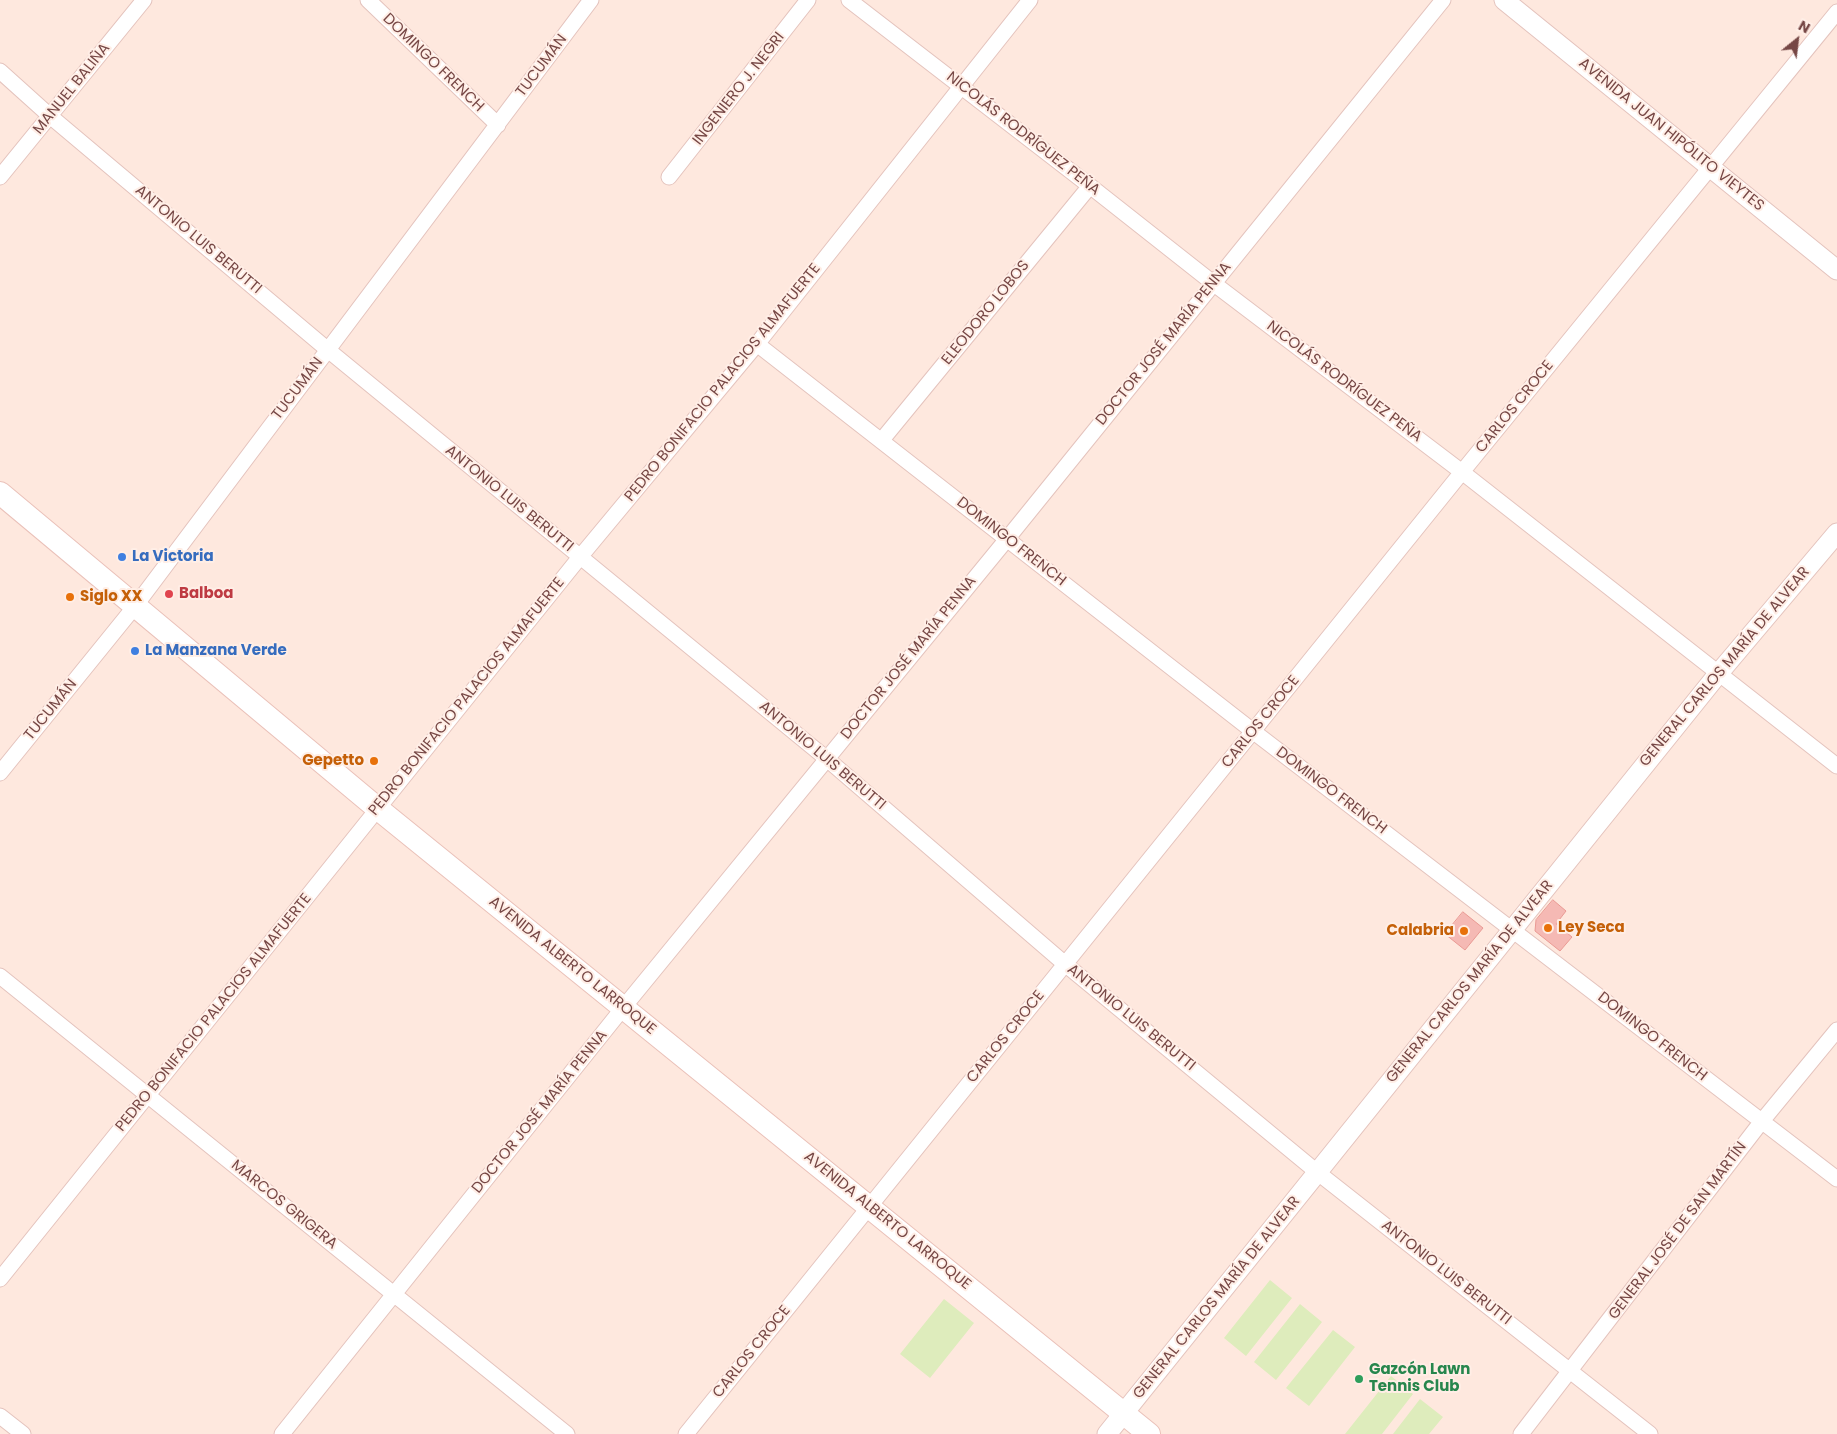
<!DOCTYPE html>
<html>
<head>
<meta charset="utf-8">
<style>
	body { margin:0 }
	#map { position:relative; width:1837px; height:1434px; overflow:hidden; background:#fee8de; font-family:Poppins,sans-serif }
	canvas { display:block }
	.north { position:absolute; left:1772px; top:15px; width:50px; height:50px; -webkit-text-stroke:4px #ffeee6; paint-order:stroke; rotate:29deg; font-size:14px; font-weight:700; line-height:20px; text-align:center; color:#764745 }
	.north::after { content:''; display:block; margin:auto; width:18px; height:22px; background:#764745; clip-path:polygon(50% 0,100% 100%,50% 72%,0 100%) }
</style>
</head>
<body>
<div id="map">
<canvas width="1837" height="1434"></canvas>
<div class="north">N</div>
</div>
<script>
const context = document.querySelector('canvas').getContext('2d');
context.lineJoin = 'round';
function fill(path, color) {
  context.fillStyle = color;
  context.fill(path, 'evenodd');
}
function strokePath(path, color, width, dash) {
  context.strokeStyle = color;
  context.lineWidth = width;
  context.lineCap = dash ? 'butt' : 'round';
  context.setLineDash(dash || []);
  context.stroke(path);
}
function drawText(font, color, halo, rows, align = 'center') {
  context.font = font + ' Poppins,sans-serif';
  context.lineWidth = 4;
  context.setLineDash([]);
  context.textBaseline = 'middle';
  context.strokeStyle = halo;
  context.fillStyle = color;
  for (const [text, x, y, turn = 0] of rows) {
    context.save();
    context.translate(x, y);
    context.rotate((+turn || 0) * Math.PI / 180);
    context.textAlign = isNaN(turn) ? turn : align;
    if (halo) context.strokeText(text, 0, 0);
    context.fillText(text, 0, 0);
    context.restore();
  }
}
fill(new Path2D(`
	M1270 1280 1292 1298 1246 1356 1224 1338Z
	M944 1299 974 1323 930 1378 900 1354Z
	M1300 1304 1322 1322 1276 1380 1254 1362Z
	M1333 1330 1355 1347 1309 1406 1286 1388Z
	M1391 1376 1413 1394 1382 1434H1345Z
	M1420 1399 1443 1417 1429 1434H1393Z`), '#deecbc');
const building = new Path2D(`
	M1553 900 1566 911 1556 924 1572 937 1560 951 1535 931 1536 920Z
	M1463 912 1483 928 1465 950 1445 934Z`);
fill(building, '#f5b9b4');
strokePath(building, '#e99993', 1);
const minor = new Path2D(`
	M368 0 498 125
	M849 0 1090 186 1213 283 1462 472 1837 766
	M0 71 50 116 328 350 827 759 1065 964 1317 1172 1650 1434
	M0 177 144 0
	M669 177 808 0
	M757 344 1254 732 1837 1179
	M881 441 1090 186
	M0 773 136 605 591 0
	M0 976 567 1434
	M0 1279 580 557 757 344 1030 0
	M0 1416 23 1434
	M282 1434 623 1008 1007 539 1443 0
	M686 1434 1462 472 1837 12
	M1521 1434 1762 1121 1837 1030`);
const tertiary = new Path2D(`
	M1504 0 1837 270
	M1107 1434 1718 674 1837 533`);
const secondary = new Path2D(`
	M0 493 377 808 1149 1434`);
strokePath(minor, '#e4c3bd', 17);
strokePath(tertiary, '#e4c3bd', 21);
strokePath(secondary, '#eac1b9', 24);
strokePath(minor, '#fff', 15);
strokePath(tertiary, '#fff', 19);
strokePath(secondary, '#fff', 22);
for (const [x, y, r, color] of [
	[122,557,5,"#3f7fe0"],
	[169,594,5,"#e0444e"],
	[70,597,5,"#e8710a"],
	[135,651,5,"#3f7fe0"],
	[374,761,5,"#e8710a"],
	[1548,928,5,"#e8710a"],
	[1464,931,5,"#e8710a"],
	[1359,1379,5,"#2e9e5b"]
]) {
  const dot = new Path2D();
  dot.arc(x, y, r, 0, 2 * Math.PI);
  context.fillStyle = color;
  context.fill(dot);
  strokePath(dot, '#ffeee6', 2);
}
drawText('15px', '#764745', '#ffeee6', [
	["DOMINGO FRENCH",433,63,44],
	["TUCUMÁN",542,66,-53],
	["MANUEL BALIÑA",72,89,-51],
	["INGENIERO J. NEGRI",739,89,-52],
	["NICOLÁS RODRÍGUEZ PEÑA",1023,134,38],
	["AVENIDA JUAN HIPÓLITO VIEYTES",1671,135,39],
	["ANTONIO LUIS BERUTTI",198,240,40],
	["ELEODORO LOBOS",986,313,-51],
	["DOCTOR JOSÉ MARÍA PENNA",1164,344,-51],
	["NICOLÁS RODRÍGUEZ PEÑA",1344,382,37],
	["PEDRO BONIFACIO PALACIOS ALMAFUERTE",723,383,-51],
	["TUCUMÁN",298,389,-53],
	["CARLOS CROCE",1515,407,-51],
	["ANTONIO LUIS BERUTTI",509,499,39],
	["DOMINGO FRENCH",1011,542,38],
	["DOCTOR JOSÉ MARÍA PENNA",909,658,-51],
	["GENERAL CARLOS MARÍA DE ALVEAR",1725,667,-50],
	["PEDRO BONIFACIO PALACIOS ALMAFUERTE",467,697,-51],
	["TUCUMÁN",51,710,-51],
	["CARLOS CROCE",1261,722,-51],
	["ANTONIO LUIS BERUTTI",822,756,40],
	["DOMINGO FRENCH",1331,791,37],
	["AVENIDA ALBERTO LARROQUE",572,966,39],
	["GENERAL CARLOS MARÍA DE ALVEAR",1470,982,-51],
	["PEDRO BONIFACIO PALACIOS ALMAFUERTE",214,1013,-51],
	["ANTONIO LUIS BERUTTI",1131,1018,39],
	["CARLOS CROCE",1006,1037,-51],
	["DOMINGO FRENCH",1652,1037,38],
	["DOCTOR JOSÉ MARÍA PENNA",540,1112,-51],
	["MARCOS GRIGERA",284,1205,39],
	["AVENIDA ALBERTO LARROQUE",887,1221,39],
	["GENERAL JOSÉ DE SAN MARTÍN",1678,1231,-53],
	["ANTONIO LUIS BERUTTI",1446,1273,38],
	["GENERAL CARLOS MARÍA DE ALVEAR",1217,1298,-51],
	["CARLOS CROCE",752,1352,-51]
]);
drawText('bold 15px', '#366cbe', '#ffeee6', [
	["La Victoria",132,557],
	["La Manzana Verde",145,651]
], 'left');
drawText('bold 15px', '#be3a42', '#ffeee6', [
	["Balboa",179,594]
], 'left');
drawText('bold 15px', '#c56008', '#ffeee6', [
	["Siglo XX",80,597],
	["Gepetto",364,761,"right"],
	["Ley Seca",1558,928],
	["Calabria",1454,931,"right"]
], 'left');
drawText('bold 15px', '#27864d', '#ffeee6', [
	["Gazcón Lawn",1369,1370],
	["Tennis Club",1369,1387]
], 'left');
</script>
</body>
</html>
